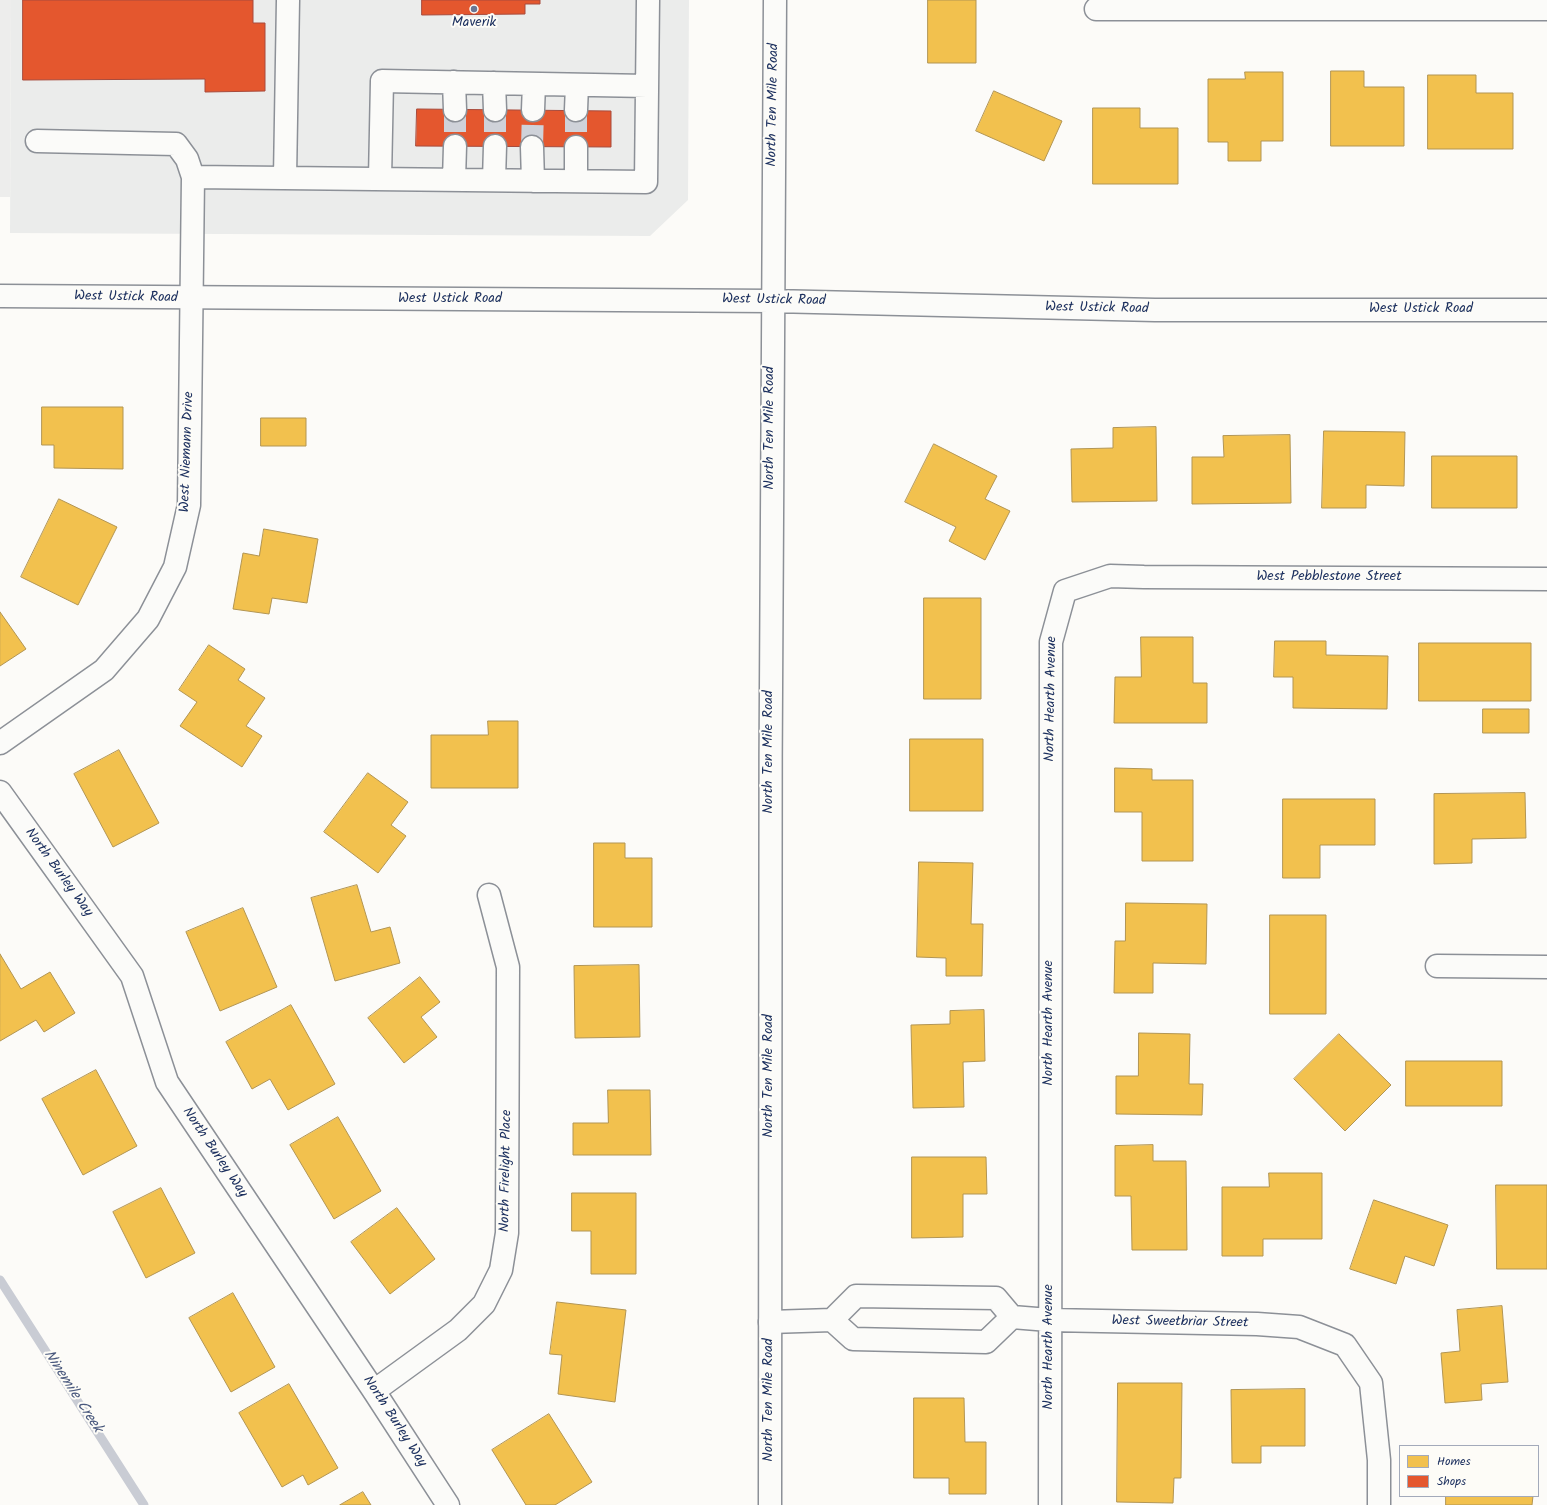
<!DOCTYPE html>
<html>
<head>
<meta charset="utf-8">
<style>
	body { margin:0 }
	#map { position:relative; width:1547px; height:1505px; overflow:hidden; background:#fcfbf8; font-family:Kalam,sans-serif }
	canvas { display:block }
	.legend { position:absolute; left:1399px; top:1445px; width:140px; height:52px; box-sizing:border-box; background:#fdfcf7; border:1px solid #a3aaba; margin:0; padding:5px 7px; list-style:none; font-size:12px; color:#1b2f5e }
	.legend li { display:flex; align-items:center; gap:8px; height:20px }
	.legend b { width:20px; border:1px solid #a3aaba }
</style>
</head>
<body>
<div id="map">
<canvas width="1547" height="1505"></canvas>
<ul class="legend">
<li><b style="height:11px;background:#f2c14e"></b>Homes</li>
<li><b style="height:11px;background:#e4572e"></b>Shops</li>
</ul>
</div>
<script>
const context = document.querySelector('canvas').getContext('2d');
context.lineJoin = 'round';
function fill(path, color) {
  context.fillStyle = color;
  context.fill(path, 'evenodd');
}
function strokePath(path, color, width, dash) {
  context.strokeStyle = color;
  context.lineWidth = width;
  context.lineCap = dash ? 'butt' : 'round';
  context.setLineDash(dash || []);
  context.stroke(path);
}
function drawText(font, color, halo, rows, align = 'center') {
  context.font = font + ' Kalam,sans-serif';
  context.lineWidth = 4;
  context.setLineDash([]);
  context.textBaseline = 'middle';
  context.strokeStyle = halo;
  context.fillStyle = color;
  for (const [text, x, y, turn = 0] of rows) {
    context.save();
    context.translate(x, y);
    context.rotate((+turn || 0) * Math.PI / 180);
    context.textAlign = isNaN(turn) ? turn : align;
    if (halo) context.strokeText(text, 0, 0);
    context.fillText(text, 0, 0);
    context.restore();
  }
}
fill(new Path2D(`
	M11 0H689L688 200 650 236 10 233Z`), '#ebeceb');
fill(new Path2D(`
	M0 0H11L10 197H0Z`), '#ededec');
const homes = new Path2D(`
	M928 0H976V63H928Z
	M1331 71H1364V87H1404V146H1331Z
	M1245 72H1283V141H1261V161H1228V142H1208V79H1245Z
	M1428 75H1476V93H1513V149H1428Z
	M994 91 1062 121 1044 161 976 131Z
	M1093 108H1140V128H1178V184H1093Z
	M42 407H123V469L54 468V445H42Z
	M261 418H306V446H261Z
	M1156 427 1157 501 1072 502 1071 449 1113 448V428Z
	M1324 431 1405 432 1404 486 1366 485V508H1322Z
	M1290 435 1291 503 1192 504V457H1224L1223 436Z
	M934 444 997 476 985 499 1010 511 985 560 949 541 956 527 905 502Z
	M1432 456H1517V508H1432Z
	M59 499 117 527 78 605 21 577Z
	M264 529 318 539 307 603 272 598 269 614 233 609 243 553 259 556Z
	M924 598H981V699H924Z
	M0 612 26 649 0 666Z
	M1141 637H1193V683H1207V723H1114L1115 677H1141Z
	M1275 641H1326V655L1388 656 1387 709 1293 708V677H1274Z
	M1419 643H1531V701H1419Z
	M209 645 245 669 238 680 265 698 246 726 262 736 242 767 180 726 197 702 179 690Z
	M1483 709H1529V733H1483Z
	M488 721H518V788H431V735H488Z
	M910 739H983V811H910Z
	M119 750 159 823 113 847 74 774Z
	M1115 768 1152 769V780H1193V861H1142V812H1115Z
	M368 773 408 802 391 825 406 836 378 873 324 832Z
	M1525 793 1526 838 1472 839V863L1434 864V794Z
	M1283 799H1375V845H1320V878H1283Z
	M594 843H625V858H652V927H594Z
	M919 862 973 863 971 924H983L982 976H946V958L917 957Z
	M357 885 371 932 390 927 400 963 335 981 311 898Z
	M1126 903 1207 904 1206 964 1153 963V993H1114L1115 941H1125Z
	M243 908 277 987 220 1011 186 932Z
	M1270 915H1326V1014H1270Z
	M0 954 21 989 50 972 75 1013 44 1032 36 1020 0 1041Z
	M639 965 640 1037 575 1038 574 966Z
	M420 977 440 1002 421 1017 437 1037 404 1063 368 1018Z
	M291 1005 335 1084 288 1110 270 1079 252 1089 226 1042Z
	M984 1010 985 1061 963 1062 964 1107 913 1108 911 1025 950 1024V1011Z
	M1139 1033 1190 1034 1189 1084H1203L1202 1115 1116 1114V1076H1138Z
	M1339 1034 1391 1085 1345 1131 1294 1079Z
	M1406 1061H1502V1106H1406Z
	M96 1070 137 1146 83 1175 42 1099Z
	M608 1090H650L651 1155H573V1123H608Z
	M338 1117 381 1191 334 1219 290 1145Z
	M1153 1145V1161H1186L1187 1250H1132L1131 1196H1115V1146Z
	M912 1157H986L987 1194H963V1237L912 1238Z
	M1269 1173H1322V1239H1263V1256H1222V1187H1269Z
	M1496 1185H1547V1269H1497Z
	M161 1188 195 1253 146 1278 113 1212Z
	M572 1193H636V1274H591V1231H572Z
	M1374 1200 1448 1225 1434 1266 1405 1256 1396 1284 1350 1269Z
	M397 1208 435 1259 390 1294 351 1242Z
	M233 1293 275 1367 231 1392 189 1318Z
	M557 1302 626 1310 615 1402 558 1394 562 1355 550 1354Z
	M1502 1306 1508 1382 1481 1384 1482 1400 1445 1403 1441 1353 1460 1351 1457 1310Z
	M1118 1383H1182L1181 1478H1174L1173 1503 1117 1502Z
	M289 1384 338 1468 308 1485 303 1475 282 1487 239 1413Z
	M1305 1389V1446H1261V1463H1232L1231 1390Z
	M914 1398H964L965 1442H986V1494H949V1478H914Z
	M549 1414 592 1482 555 1505H526L492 1450Z
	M363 1492 371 1505H340Z
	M1446 1496H1533L1532 1505H1446Z`);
fill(homes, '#f2c14e');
strokePath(homes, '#b29553', 1);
const shops = new Path2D(`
	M23 0H253V23H265V91L205 92V79L23 80Z
	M422 0H540V4H525V14L422 15Z
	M417 109 611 111V147L416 146Z`);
fill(shops, '#e4572e');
strokePath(shops, '#a84b3c', 1);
strokePath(new Path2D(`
	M0 1280 144 1505`), '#c9ccd4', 9);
strokePath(new Path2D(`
	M455 110V146
	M495 110V146
	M576 110V147
	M532 147 533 110`), '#cfd2d9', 22, [22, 11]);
const minor = new Path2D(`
	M1096 9H1547
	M454 82 455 110
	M494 83 495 110
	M533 110 534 84
	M576 110 577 85
	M37 141 176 144 187 159 193 177
	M532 147 533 181
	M576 147V181
	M285 178 288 0
	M380 179 382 81 647 86
	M454 180 455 146
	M494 180 495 146
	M0 743 104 670 148 619 175 567 189 505 193 177 646 182 648 0
	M0 792 132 976 167 1082 374 1391 448 1505
	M1437 966 1547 967
	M1012 1317 986 1342 853 1339 832 1320 856 1296 996 1298 1012 1317 1049 1320 1257 1324 1299 1327 1345 1345 1371 1383 1379 1460V1505
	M770 1322 832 1320
	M374 1391 458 1330 484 1304 501 1270 507 1233 508 967 489 895
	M1050 1505 1051 642 1065 591 1110 576 1144 577 1547 579`);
const major = new Path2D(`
	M0 296 772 301 1155 310H1547
	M770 1505C771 1003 769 502 775 0`);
strokePath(minor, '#8c9097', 25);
strokePath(major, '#8c9097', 25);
strokePath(minor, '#fbfbf9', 22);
strokePath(major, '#fbfbf9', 22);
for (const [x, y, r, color] of [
	[474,9,4,"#6a7694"]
]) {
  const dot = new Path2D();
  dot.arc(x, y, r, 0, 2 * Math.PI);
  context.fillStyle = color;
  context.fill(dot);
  strokePath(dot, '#fdfcf7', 1.5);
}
drawText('14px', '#1b2f5e', '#fdfcf7', [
	["Maverik",474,24]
]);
drawText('14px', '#1b2f5e', '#fdfcf7', [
	["North Ten Mile Road",774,105,-89],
	["West Ustick Road",126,298,1],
	["West Ustick Road",450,300],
	["West Ustick Road",774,301,1],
	["West Ustick Road",1097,309,1],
	["West Ustick Road",1421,310],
	["North Ten Mile Road",771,428,-90],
	["West Niemann Drive",188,452,-88],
	["West Pebblestone Street",1329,578],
	["North Hearth Avenue",1052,699,-89],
	["North Ten Mile Road",770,752,-90],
	["North Burley Way",58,873,54],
	["North Hearth Avenue",1050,1023,-90],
	["North Ten Mile Road",770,1076,-90],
	["North Burley Way",214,1153,56],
	["North Firelight Place",507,1171,-89],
	["West Sweetbriar Street",1180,1323,1],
	["North Hearth Avenue",1050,1347,-90],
	["North Ten Mile Road",770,1400,-90],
	["North Burley Way",394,1422,57]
]);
drawText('italic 15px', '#49587d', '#fdfcf7', [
	["Ninemile Creek",72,1392,57]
]);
</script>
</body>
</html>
